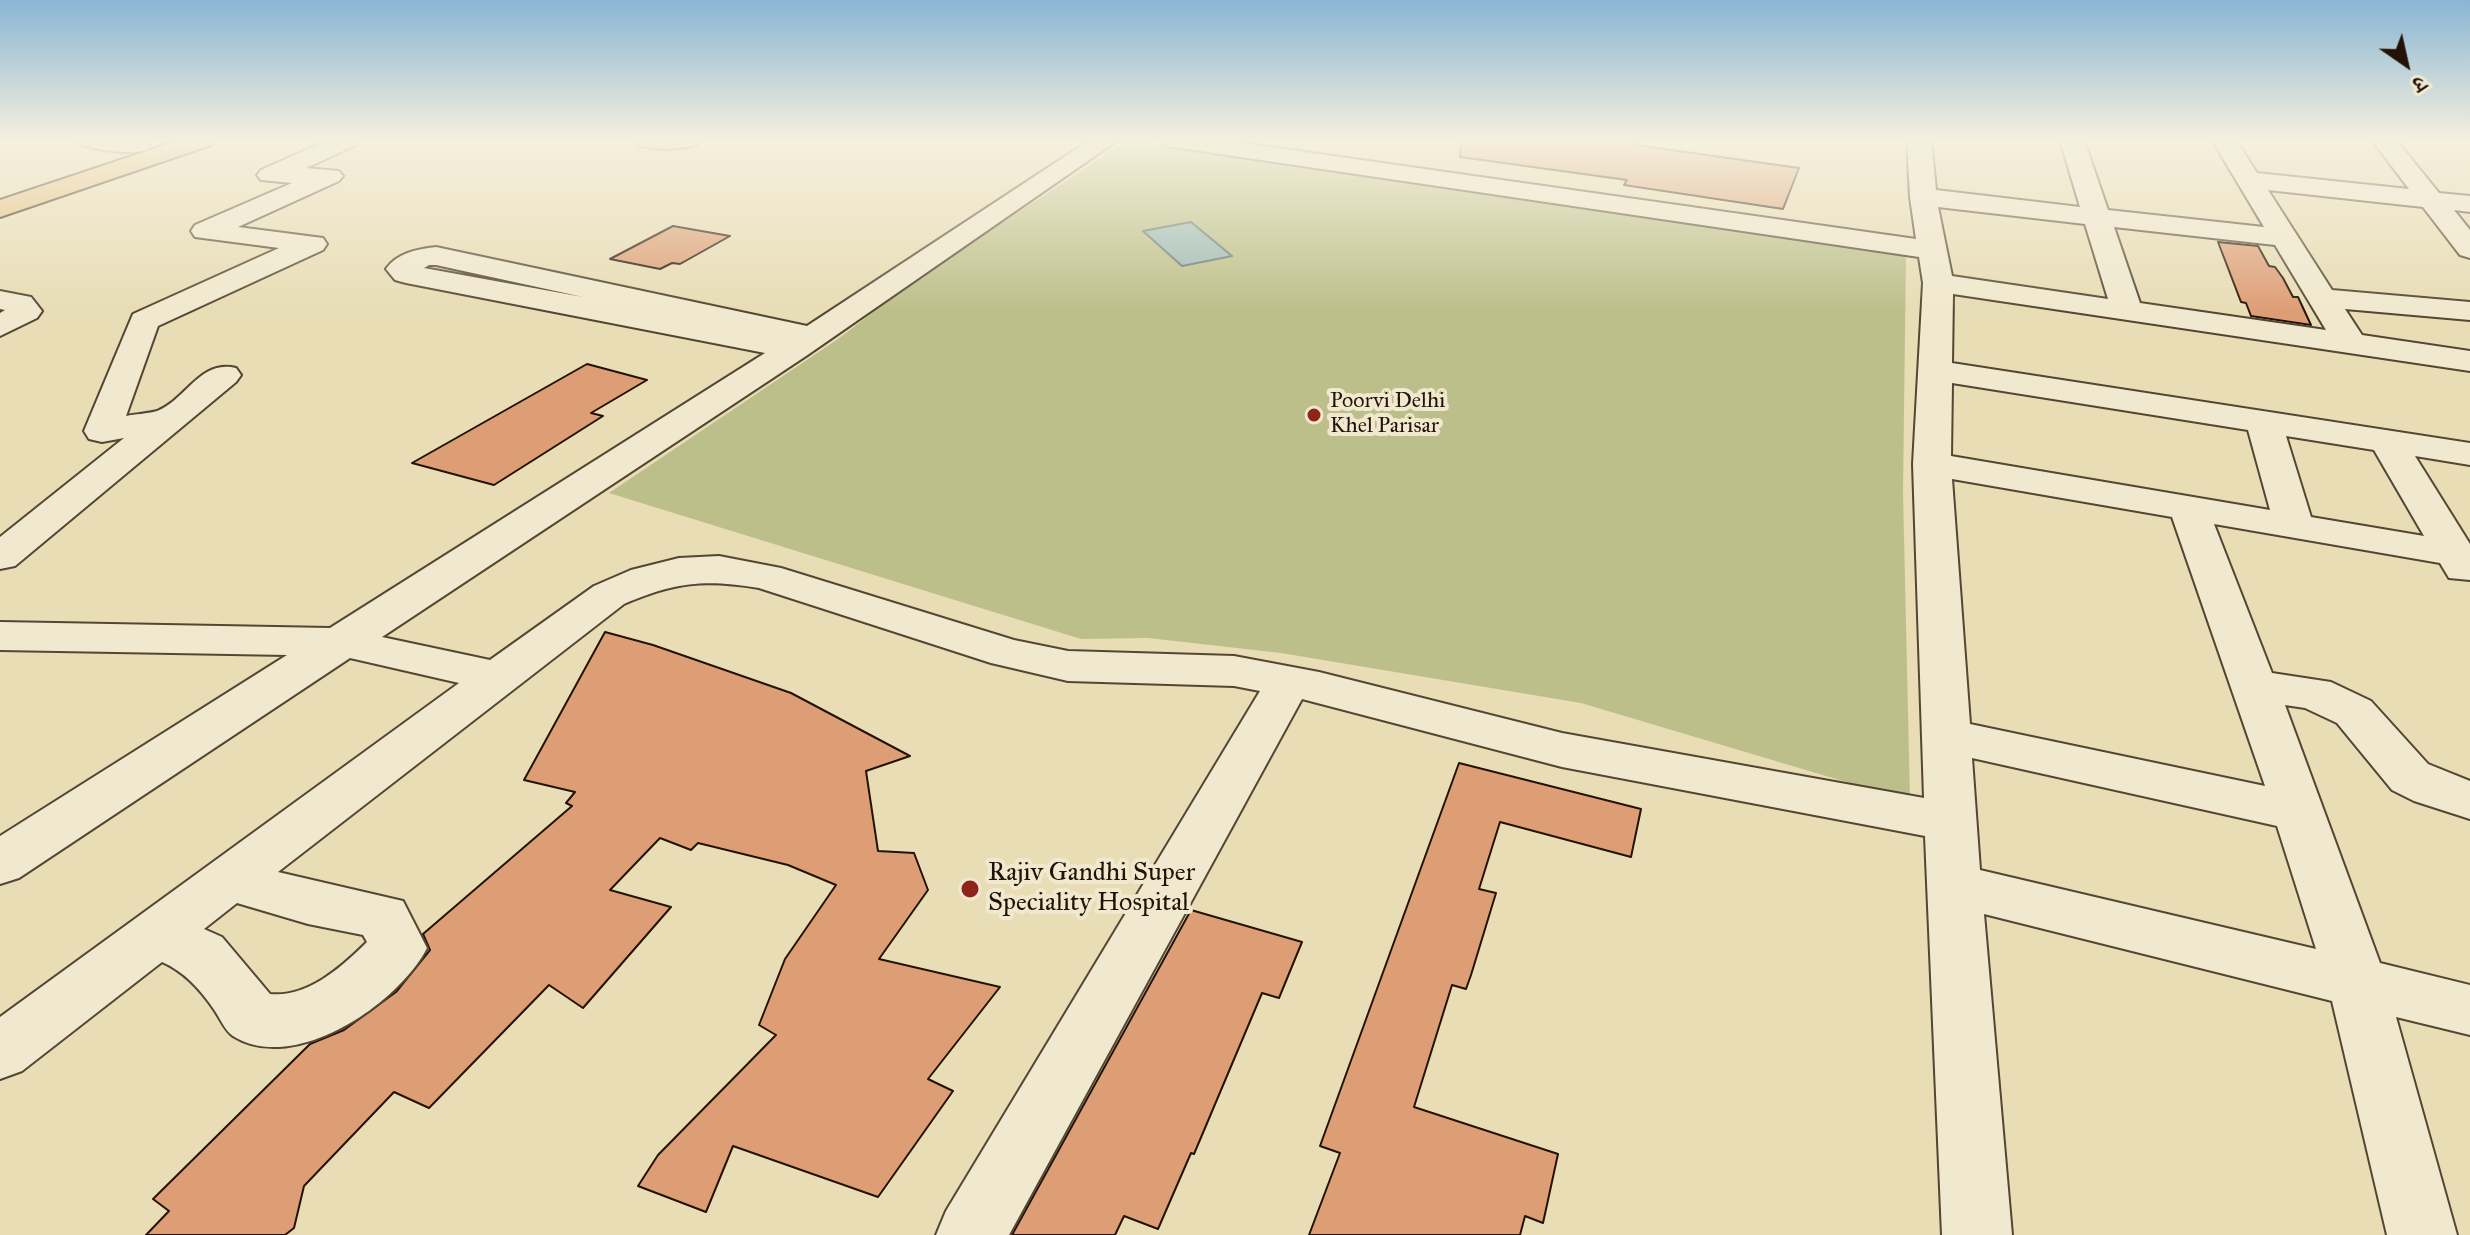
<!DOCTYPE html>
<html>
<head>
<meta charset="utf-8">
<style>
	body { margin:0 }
	#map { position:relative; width:2470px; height:1235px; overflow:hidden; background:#e8ddb5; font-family:"IM FELL Great Primer","Noto Serif Devanagari",serif }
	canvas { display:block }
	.north { position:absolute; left:2366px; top:24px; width:80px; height:80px; -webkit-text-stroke:6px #f0e9cf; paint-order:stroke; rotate:146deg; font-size:22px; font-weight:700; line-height:32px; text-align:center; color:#231307 }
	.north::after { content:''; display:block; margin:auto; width:28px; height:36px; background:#231307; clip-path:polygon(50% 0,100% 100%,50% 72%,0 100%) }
</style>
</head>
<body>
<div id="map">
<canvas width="2470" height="1235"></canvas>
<div class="north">उ</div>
</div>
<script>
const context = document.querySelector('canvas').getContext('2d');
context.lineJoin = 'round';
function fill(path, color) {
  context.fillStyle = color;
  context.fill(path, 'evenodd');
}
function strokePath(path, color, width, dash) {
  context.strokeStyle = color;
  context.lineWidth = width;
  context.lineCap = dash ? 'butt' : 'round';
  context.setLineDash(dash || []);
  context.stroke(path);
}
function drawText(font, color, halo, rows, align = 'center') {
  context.font = font + ' "IM FELL Great Primer",serif';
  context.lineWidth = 8;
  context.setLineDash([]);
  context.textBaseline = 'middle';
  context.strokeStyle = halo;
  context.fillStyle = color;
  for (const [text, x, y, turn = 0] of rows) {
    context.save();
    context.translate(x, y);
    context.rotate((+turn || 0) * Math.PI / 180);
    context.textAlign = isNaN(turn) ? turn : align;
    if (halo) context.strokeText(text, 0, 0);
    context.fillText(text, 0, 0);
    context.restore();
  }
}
fill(new Path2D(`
	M1129 140 1906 253 1903 492 1910 801 1581 703 1281 653 1148 638 1081 639 609 493 838 339 925 273Z`), '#bcbf89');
const water = new Path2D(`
	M1191 222 1232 256 1182 266 1143 231Z`);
fill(water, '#9bbab7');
strokePath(water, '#6b7771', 2);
const building = new Path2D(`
	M1461 140H1640L1636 145 1799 168 1783 209 1624 185 1627 180 1460 157Z
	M673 226 730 236 680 264 672 263 660 269 610 259Z
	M2218 242 2258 246 2269 266 2275 267 2283 278 2293 297H2298L2311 325 2251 316 2246 303 2241 302Z
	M587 364 647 380 591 413 603 416 494 485 412 463Z
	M605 632 653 645 791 693 910 756 866 771 878 851 914 853 928 890 879 959 1000 987 928 1079 953 1091 878 1197 733 1146 706 1212 638 1186 658 1155 776 1035 759 1025 785 959 836 885 788 865 698 843 691 850 660 838 610 890 671 907 583 1008 549 985 429 1108 394 1092 304 1186 294 1228 285 1235H146L169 1211 153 1199 310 1044 344 1030 396 992 430 950 423 934 572 806 566 803 575 792 524 780Z
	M1459 763 1641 809 1631 857 1500 822 1479 889 1496 893 1471 975 1466 989 1452 985 1414 1107 1558 1154 1543 1223 1525 1216 1520 1235H1309L1340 1153 1320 1146Z
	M1191 910 1302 942 1279 998 1262 993 1194 1154 1191 1153 1158 1229 1124 1216 1115 1235H1012Z`);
fill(building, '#dd9e76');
strokePath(building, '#231307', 2);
const minor = new Path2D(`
	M78 140H146L150 145 147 150C128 155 100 150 81 145Z
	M328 140H359L356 145 306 168 339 171 343 176 339 181 238 227 323 238 327 244 323 250 158 326 126 416C135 414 147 414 157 411 186 400 200 359 236 368L241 375 236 382 15 566 0 569V537L124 438 102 442 89 439 84 431 133 314 279 248 195 237 191 231 195 225 292 183 261 180 257 175 261 170Z
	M634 140H699L696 145C676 150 657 150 637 145Z
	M1090 140H1118L806 356 382 637 490 660 594 586 631 570 679 558 719 556 781 568 1014 640 1068 651 1234 656 1319 672 1562 733 1924 798 1913 464 1923 283 1919 257 1173 147 1164 145 1161 140H1221L1916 239 1910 197 1907 140H1931L1936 190 2080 207 2060 140H2084L2108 210 2264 227 2212 140H2236L2257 173 2409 189 2372 140H2396L2439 193 2470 196V212L2454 210 2470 230V258L2460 255 2423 207 2268 190 2332 290 2470 302V320L2345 309 2362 335 2470 351V371L1953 294 1952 363 2470 443V465L2415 456 2470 544V580L2449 578 2440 563 2214 524 2272 673 2331 682 2371 701 2428 764 2470 781V819L2414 801 2392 790 2337 723 2305 708 2285 705 2380 963 2470 985V1035L2396 1017 2457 1235H2387L2332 1001 1984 914 2012 1235H1942L1925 836 1562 767 1302 699 1009 1235H936L946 1211 1260 691 1234 686 1068 681 991 663 759 588C704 579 675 582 624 604L278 872 403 901 427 948C399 1003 295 1075 233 1036 225 1031 220 1018 215 1011 201 990 185 972 162 962L22 1071 0 1079V1017L459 683 350 658 19 878 0 884V836L287 655 0 650V622L330 628 765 353 406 283 395 280 386 269C397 253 418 249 436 247L807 326ZM1938 207 2085 224 2108 299 1952 276ZM2114 227 2275 245 2326 330 2140 303ZM429 265H436L583 297 424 268ZM1952 383 2248 430 2270 510 1951 456ZM2286 436 2374 450 2424 536 2311 517ZM1952 479 2172 517 2265 786 1970 724ZM1972 758 2277 826 2316 949 1980 870ZM237 903 308 924 363 935 367 942C342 967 307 998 270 994L222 937 204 929Z
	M0 291 31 297 42 311 37 318 0 336V313L5 310 0 309Z`);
const major = new Path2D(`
	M180 140H214L211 145 0 217V200Z`);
strokePath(minor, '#544632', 4);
strokePath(major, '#231307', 4);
fill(minor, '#f0e9cf');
fill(major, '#e4be7a');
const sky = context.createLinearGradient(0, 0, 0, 312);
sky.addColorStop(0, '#89b6d4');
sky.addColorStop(0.45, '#f5f0de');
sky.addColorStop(1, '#f5f0de00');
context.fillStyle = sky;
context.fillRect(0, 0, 2470, 312);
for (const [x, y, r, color] of [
	[1314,415,8,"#8f2418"],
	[970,889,10,"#8f2418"]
]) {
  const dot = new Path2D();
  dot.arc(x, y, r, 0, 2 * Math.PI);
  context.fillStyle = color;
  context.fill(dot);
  strokePath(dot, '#f0e9cf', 3);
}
drawText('22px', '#231307', '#f0e9cf', [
	["Poorvi Delhi",1330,402],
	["Khel Parisar",1330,427]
], 'left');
drawText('26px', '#231307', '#f0e9cf', [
	["Rajiv Gandhi Super",988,874],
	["Speciality Hospital",988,904]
], 'left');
</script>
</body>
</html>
